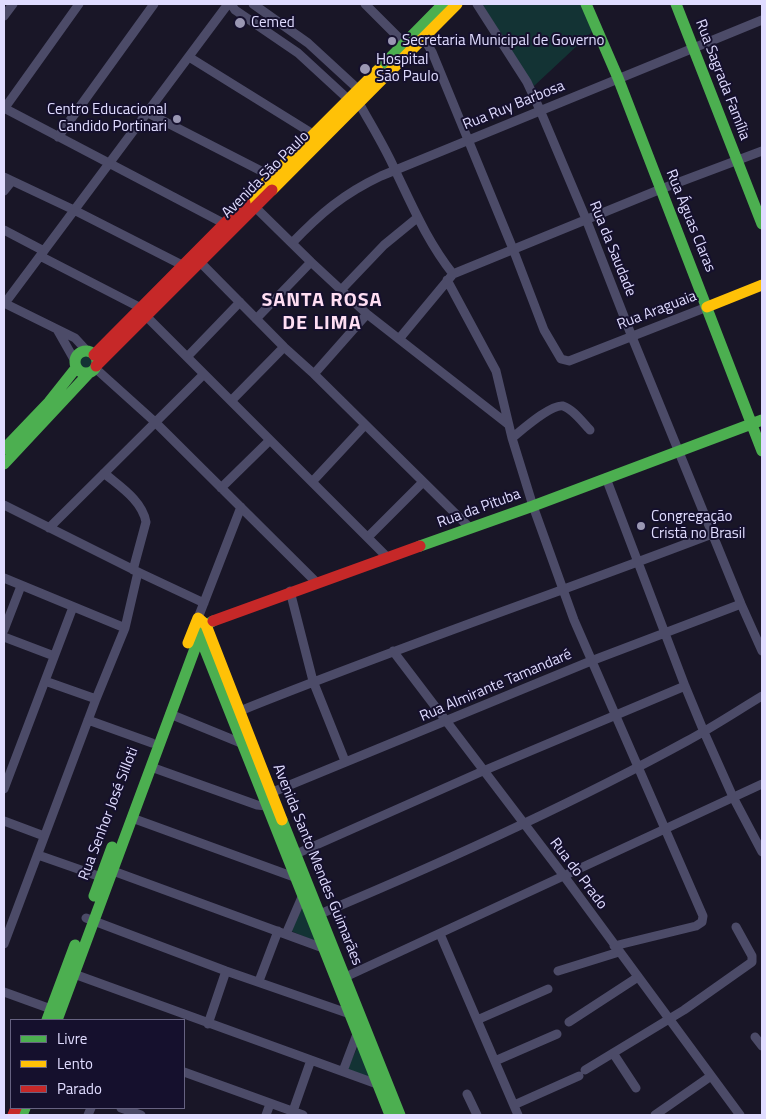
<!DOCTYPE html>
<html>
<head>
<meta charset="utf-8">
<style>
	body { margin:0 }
	#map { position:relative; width:766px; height:1119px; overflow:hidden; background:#191627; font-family:"Titillium Web",sans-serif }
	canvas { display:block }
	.frame { position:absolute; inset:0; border:5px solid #e0dcff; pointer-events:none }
	.legend { position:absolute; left:10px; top:1019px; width:175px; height:90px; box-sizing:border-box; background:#15102d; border:1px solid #666281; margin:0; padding:6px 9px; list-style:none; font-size:15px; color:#e0dcff }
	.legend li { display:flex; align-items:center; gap:10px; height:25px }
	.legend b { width:25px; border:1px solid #666281 }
</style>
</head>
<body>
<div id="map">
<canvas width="766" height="1119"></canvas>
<div class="frame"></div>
<ul class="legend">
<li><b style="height:6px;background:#4caf50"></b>Livre</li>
<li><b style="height:6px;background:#ffc107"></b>Lento</li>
<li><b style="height:6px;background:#c62828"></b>Parado</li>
</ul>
</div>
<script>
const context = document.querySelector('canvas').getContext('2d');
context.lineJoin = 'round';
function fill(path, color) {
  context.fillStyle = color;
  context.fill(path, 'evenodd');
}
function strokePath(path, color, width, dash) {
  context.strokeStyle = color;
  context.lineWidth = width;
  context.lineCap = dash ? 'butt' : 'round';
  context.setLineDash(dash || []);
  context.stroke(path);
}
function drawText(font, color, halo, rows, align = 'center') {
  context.font = font + ' "Titillium Web",sans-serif';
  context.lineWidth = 4;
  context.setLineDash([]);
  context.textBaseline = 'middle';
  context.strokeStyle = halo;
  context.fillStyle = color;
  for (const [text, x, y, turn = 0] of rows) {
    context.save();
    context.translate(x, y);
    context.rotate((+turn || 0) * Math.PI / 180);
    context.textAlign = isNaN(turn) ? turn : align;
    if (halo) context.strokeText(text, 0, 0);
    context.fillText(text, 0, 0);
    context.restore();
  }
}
fill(new Path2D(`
	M482 4H582L594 30 534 86Z
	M86 352 96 364 84 372 80 370 77 358Z
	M301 906 317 942 291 931Z
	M358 1046 370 1078 347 1070Z`), '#133334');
strokePath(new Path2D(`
	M231 4 235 10 298 53 348 99
	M253 4 308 43 358 89
	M365 4 404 43
	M477 4 527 82 540 110 586 219 632 337 741 604 762 651
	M4 16 13 4
	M423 37 432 52 513 249 544 330 561 359 569 361 707 307
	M189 57 313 134
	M359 103C371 125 385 147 395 170 413 207 427 241 453 274
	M4 108 225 224
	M4 109 79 4
	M146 112 271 176
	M58 137 154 4
	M4 177 74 210 184 266
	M4 191 12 181
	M256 208 311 262 367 314 509 425
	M4 230 44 251
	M292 243C321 213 343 194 381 176L762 20
	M40 256 141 308
	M201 263 284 347 314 374 470 528
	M447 280 496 371 512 438 533 506 574 620 703 916 702 922 696 926 614 946
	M342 289 384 245 417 218
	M4 303 75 338 87 351
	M5 303 228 4
	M147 317 388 558
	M256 319 311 262
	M58 331 75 361
	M399 339 453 274 661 189 762 151
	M188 356 240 302
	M95 368 155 422 316 582
	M314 374 367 314
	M231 401 284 347
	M512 438C522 430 551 404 563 406 573 409 583 423 590 430
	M104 473C119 486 142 500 146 522L133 570
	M606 478 685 686 704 732 733 797 762 852
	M312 482 365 425
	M221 488 270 440
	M4 505 138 572 204 603
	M49 528 204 374
	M368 537 423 482
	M4 578 125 628
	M290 591 313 681 345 761
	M198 618 241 507
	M4 630 21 586
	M4 637 54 656
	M393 651 564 876 740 1115
	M45 681 96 699
	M240 711C396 648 555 594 712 534
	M170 714 241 743
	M88 720 152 743
	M151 767 257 805 266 806 270 805
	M4 789 73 607
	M268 794 591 661 741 604
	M132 818 294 877
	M4 821 44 836
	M296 854 483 771 685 686
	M38 855 101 877
	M113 871 323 948
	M320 914C444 862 568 806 687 741 713 727 737 711 762 696
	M86 918 226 971 350 1014
	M286 934 302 897
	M440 934 518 1115
	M4 944 96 699 125 628 138 572
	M558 971 619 952
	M74 974 377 1084
	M341 979 762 784
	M259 981 278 931
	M4 992 51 1009
	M477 1020 548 989
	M569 1022 638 977
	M208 1024 226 971
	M755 1037 762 1046
	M613 1053 636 1088
	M495 1061 557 1034
	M585 1070 684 1010 752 962V956L736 927
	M343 1071 357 1034
	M184 1072 303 1115
	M467 1094 477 1115
	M514 1105 579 1076
	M121 1108 141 1115
	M293 1111 311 1060
	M88 1115 91 1108
	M266 1115 270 1104
	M655 1115 711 1076`), '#4c4b68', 9);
strokePath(new Path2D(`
	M586 4 618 78 762 451
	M676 4 762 224
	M378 70 443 4
	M75 362a11 11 0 1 1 22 0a11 11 0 1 1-22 0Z
	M4 449 49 402 76 368
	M4 464 89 373
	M420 546 533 506 762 420
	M198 632 390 1115
	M282 820 400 1115
	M94 896 112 847
	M47 1020 75 945
	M57 1020 200 635 206 625 213 621
	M22 1115 25 1108`), '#4caf50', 11);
strokePath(new Path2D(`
	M272 190 457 4
	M245 203 378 70
	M707 307 762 285
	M188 643 198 618 206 625 282 820`), '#ffc107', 11);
strokePath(new Path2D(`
	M94 355 245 203
	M96 366 272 190
	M213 621 420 546
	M13 1115 16 1108`), '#c62828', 11);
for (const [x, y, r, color] of [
	[240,23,6,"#9a97b3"],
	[392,41,5,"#9a97b3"],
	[365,69,6,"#9a97b3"],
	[177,119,5,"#9a97b3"],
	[641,526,5,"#9a97b3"]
]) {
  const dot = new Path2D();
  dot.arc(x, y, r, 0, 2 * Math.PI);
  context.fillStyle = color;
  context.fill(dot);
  strokePath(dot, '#15102d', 2);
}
drawText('15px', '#e0dcff', '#15102d', [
	["Cemed",251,23],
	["Secretaria Municipal de Governo",402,41],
	["Hospital",376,60],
	["São Paulo",376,77],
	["Centro Educacional",167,110,"right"],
	["Candido Portinari",167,127,"right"],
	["Congregação",651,517],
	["Cristã no Brasil",651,534]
], 'left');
drawText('15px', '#e0dcff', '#15102d', [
	["Rua Sagrada Família",722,80,69],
	["Rua Ruy Barbosa",514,106,-22],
	["Avenida São Paulo",266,175,-45],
	["Rua Águas Claras",690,221,68],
	["Rua da Saudade",612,249,68],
	["Rua Araguaia",657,311,-21],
	["Rua da Pituba",479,509,-20],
	["Rua Almirante Tamandaré",496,686,-23],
	["Rua Senhor José Silloti",109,814,-69],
	["Avenida Santo Mendes Guimarães",317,865,68],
	["Rua do Prado",578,874,53]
]);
context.letterSpacing = '1px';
drawText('bold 20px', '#ffdef3', '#15102d', [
	["SANTA ROSA",322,301],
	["DE LIMA",322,324]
]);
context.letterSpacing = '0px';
</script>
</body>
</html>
